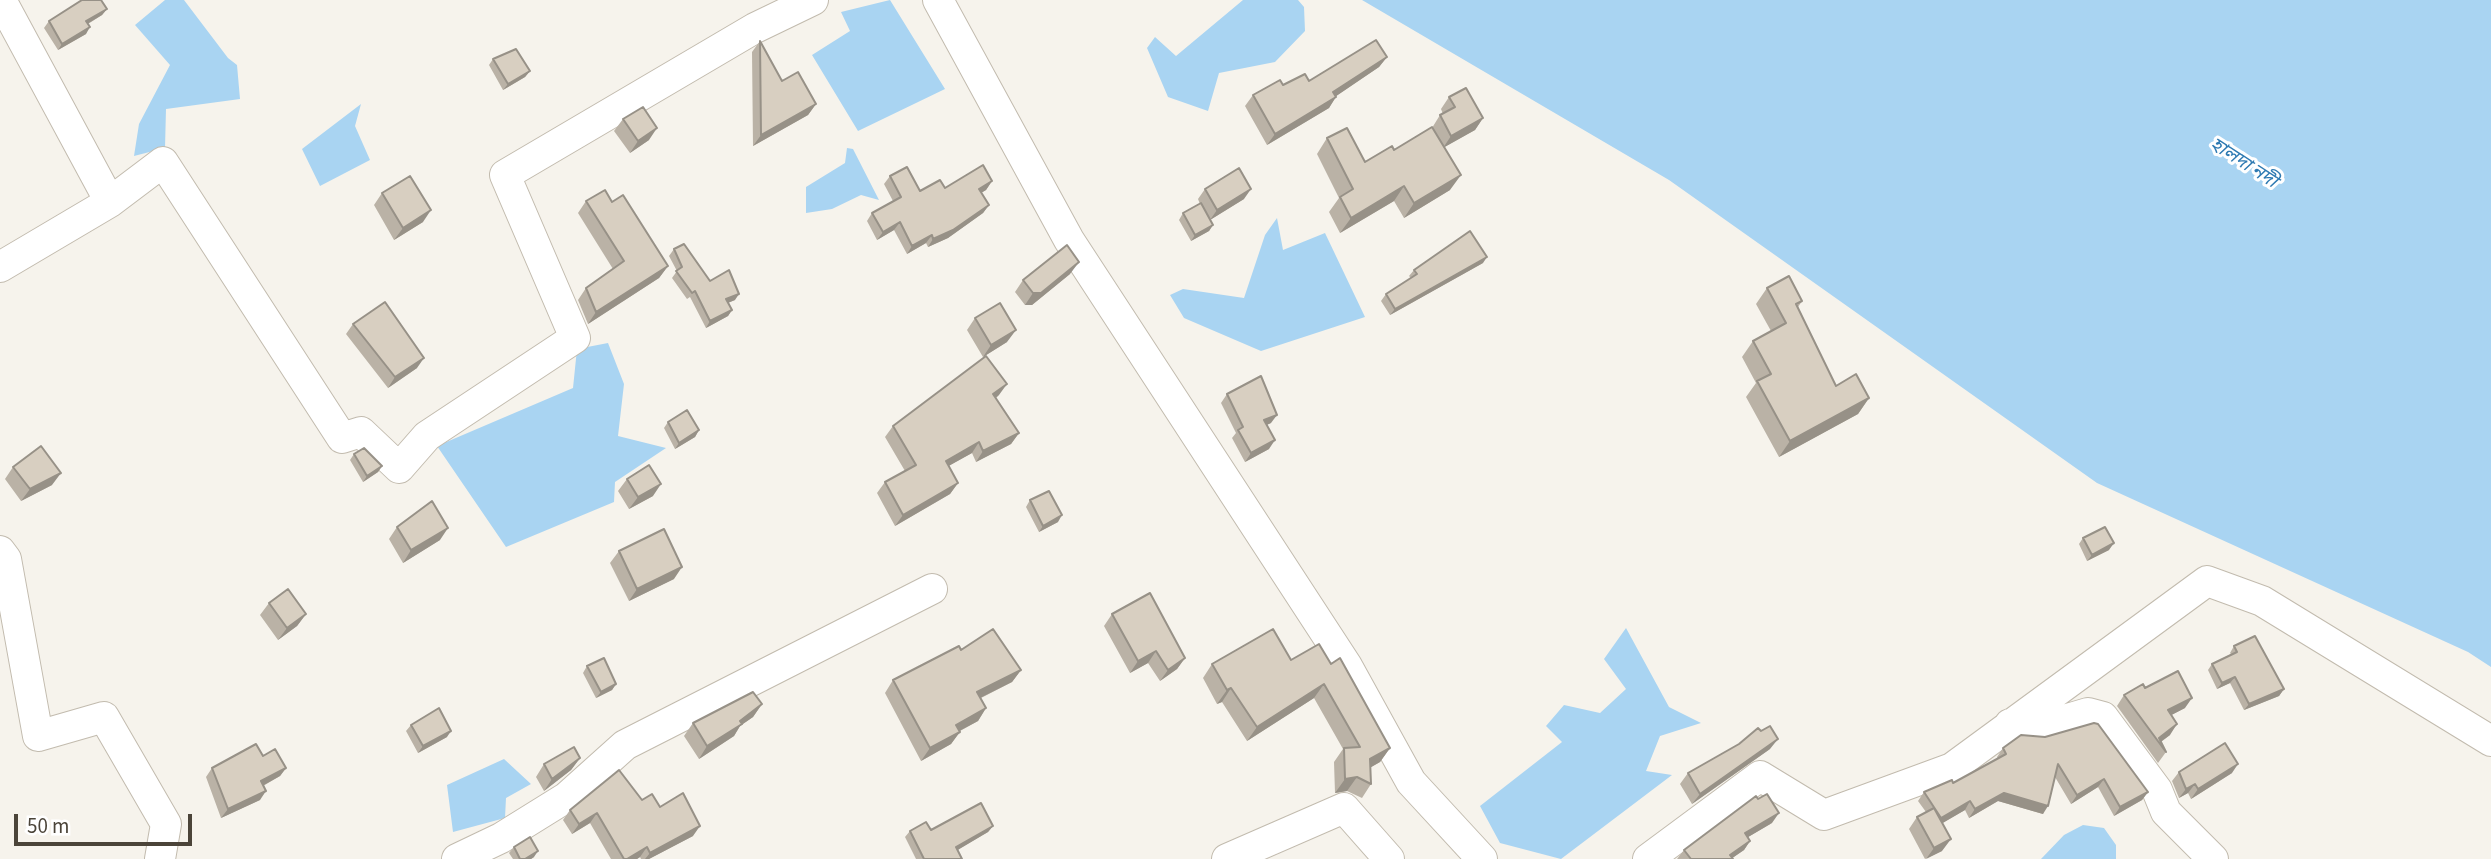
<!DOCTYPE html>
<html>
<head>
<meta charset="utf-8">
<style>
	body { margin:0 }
	#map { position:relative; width:2491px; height:859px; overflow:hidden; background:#f6f3ec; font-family:"Source Sans 3",sans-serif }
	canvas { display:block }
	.scale { position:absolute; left:14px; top:814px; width:178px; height:32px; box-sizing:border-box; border:4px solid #4b4439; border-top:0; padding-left:9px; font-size:21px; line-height:24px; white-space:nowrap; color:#4b4439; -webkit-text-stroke:5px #fff; paint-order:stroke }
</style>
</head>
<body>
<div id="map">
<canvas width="2491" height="859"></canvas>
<div class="scale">50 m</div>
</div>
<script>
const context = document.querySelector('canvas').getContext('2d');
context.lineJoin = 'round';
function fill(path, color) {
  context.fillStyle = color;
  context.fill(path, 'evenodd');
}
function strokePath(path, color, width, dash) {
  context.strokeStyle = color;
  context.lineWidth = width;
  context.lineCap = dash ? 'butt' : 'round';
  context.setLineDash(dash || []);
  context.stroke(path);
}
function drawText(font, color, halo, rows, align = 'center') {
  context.font = font + ' "Source Sans 3","Noto Sans Bengali",sans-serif';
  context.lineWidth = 6;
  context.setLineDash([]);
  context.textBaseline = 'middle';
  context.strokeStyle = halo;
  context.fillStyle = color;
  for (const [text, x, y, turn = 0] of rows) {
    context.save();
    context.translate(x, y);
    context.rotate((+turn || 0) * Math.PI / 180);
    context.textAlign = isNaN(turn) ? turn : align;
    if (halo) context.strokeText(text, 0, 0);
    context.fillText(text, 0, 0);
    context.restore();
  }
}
fill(new Path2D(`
	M165 0H184L228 58 237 65 240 99 166 109 165 148 134 156 139 124 170 65 135 25Z
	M890 0 945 89 858 131 812 55 850 31 841 12Z
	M1243 0H1298L1304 7 1305 31 1275 62 1219 73 1208 111 1168 97 1147 48 1155 37 1176 56Z
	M1362 0H2491V667L2468 652 2097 483 1669 180Z
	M361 104 355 126 370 160 320 186 302 149Z
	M847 148 853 149 879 200 861 195 832 209 806 213V187L845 163Z
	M1277 218 1283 250 1325 233 1365 317 1261 351 1184 318 1170 295 1183 289 1244 298 1265 235Z
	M608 343 624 384 618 436 666 448 615 482 614 502 506 547 437 446 573 388 577 349Z
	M1626 628 1669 707 1701 723 1660 736 1646 771 1672 775 1561 859 1500 843 1480 806 1562 742 1546 726 1564 705 1600 713 1626 689 1604 659Z
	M504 759 531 784 506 798 505 818 453 832 447 785Z
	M2083 825 2104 828 2116 845V859H2041L2064 835Z`), '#a9d4f2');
const minor = new Path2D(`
	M1 0 110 202 163 162 342 438 361 432 399 468 427 436 575 338 505 175 755 28 813 0
	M938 0 1069 240 1347 666 1411 782 1482 859
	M0 267 110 202
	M0 551 6 559 38 736 104 717 166 824 160 859
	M2010 724 2034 729 2088 713 2103 717 2157 790 2166 812 2213 859
	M457 859 501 838 567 797 625 745 932 589
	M1227 859 1344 808 1389 859
	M1648 859 1760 776 1824 815 1952 768 2207 581 2262 601 2491 741`);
strokePath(minor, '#c2bbae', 32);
strokePath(minor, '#fff', 30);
fill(new Path2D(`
	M107 9 102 15 88 24 86 34 58 50 44 28 49 21Z
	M760 41 782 81 816 104 808 115 753 146 752 52Z
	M1387 57 1379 67 1336 96 1329 108 1267 145 1245 106 1253 95 1283 85 1309 81Z
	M493 59 530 71 525 77 503 90 489 65Z
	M1449 97 1483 118 1475 130 1444 147 1450 190 1404 218 1394 201 1340 233 1329 212 1339 198 1317 154 1327 138 1365 162 1394 150 1432 128 1440 115 1443 114 1441 109Z
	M623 119 649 140 630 153 614 131Z
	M890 176 920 191 992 181 986 190 981 193 989 205 983 213 948 238 928 247 926 243 907 254 894 230 877 240 867 221 872 213 893 201 884 184Z
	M1205 189 1244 199 1210 220 1213 225 1209 231 1191 241 1179 220 1183 213 1200 204 1198 199Z
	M382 193 423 222 394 240 374 205Z
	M586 201 612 202 668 266 659 278 588 324 578 300 586 288 613 269 578 213Z
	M674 249 710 281 735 300 728 303 732 310 728 316 706 328 690 297 687 299 672 278 677 271 669 256Z
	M1483 263 1390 315 1381 301 1386 294 1411 278 1409 276 1414 270Z
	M1070 274 1032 305H1025L1015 292 1023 280Z
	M1767 288 1802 301 1798 307 1836 386 1869 398 1858 414 1779 457 1746 397 1756 383 1742 357 1753 341 1771 331 1756 304Z
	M975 318 1007 342 983 357 967 330Z
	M353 324 417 368 388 388 346 334Z
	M1227 394 1271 423 1266 425 1269 449 1245 462 1232 438 1236 433 1221 403Z
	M999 395 996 398 1019 433 1011 444 976 462 972 453 948 466 958 483 950 494 895 526 877 493 885 482 905 471 885 437 893 426Z
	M668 422 699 430 695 437 675 449 664 428Z
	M354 454 382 466 378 472 363 482 350 460Z
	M13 467 52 485 21 501 5 479Z
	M627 479 653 496 629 509 618 491Z
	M1030 500 1058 522 1039 532 1026 507Z
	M397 527 440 540 403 563 389 539Z
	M2083 538 2109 550 2087 561 2079 544Z
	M619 551 674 579 629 601 610 563Z
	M269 603 306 614 297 626 278 640 260 615Z
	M1112 614 1185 658 1177 669 1160 681 1148 663 1130 673 1104 626Z
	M2234 646 2284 689 2279 696 2244 710 2230 683 2217 689 2208 670 2212 664 2231 654 2230 653Z
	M961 650 1021 670 1012 682 981 698 986 708 978 721 960 731 951 744 921 761 885 693 893 680Z
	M1291 660 1331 664 1390 748 1380 762 1371 767V784L1362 798 1347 791 1335 793 1334 762 1343 749 1314 698 1247 741 1222 702 1217 704 1203 678 1212 664Z
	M587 666 616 684 612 690 596 698 583 673Z
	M2145 688 2185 708 2171 715 2170 735 2161 742 2166 752 2158 763 2117 706 2124 695Z
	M762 704 753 717 740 726 734 736 699 759 684 736 693 723Z
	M411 725 447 737 418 753 406 731Z
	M2003 748 2148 792 2142 800 2114 816 2098 787 2071 804 2055 777 2043 814 1998 801 1969 818 1965 810 1942 823V851L1925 859 1909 829 1917 817 1926 812 1918 801 1924 792 1953 783 1998 759 1997 757Z
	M1770 749 1692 804 1680 784 1688 773Z
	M263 756 286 768 280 776 263 786 260 800 221 818 206 777 212 768Z
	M580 758 571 770 544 791 536 777 544 764Z
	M2179 772 2232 773 2191 799 2188 793 2179 798 2172 781Z
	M642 800 660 807 693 836 649 859H641L640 857 637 859H611L590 823 572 834 563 820 570 810Z
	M1772 823 1748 837 1750 841 1744 850 1732 858 1733 859H1677L1684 850Z
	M993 826 988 832 957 850 962 859H916L905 837 910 831Z
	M514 847 534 857 531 859H513L509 853Z`), '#bab2a6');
fill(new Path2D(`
	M107 9 102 15 82 27 86 21Z
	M90 27 86 34 58 50 62 44Z
	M1387 57 1379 67 1326 103 1333 92Z
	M530 71 525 77 503 90 508 84Z
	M1336 97 1329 108 1267 145 1275 134Z
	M816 104 808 115 753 146 761 135Z
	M1483 118 1475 130 1443 148 1451 136Z
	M657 128 649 140 630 153 638 141Z
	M1461 175 1450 190 1404 218 1414 203Z
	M992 181 986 190 974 197 979 189Z
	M1404 186 1394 201 1340 233 1351 218Z
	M1251 189 1244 199 1210 220 1217 210Z
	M989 205 983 213 948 238 928 247 933 239Z
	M431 210 423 222 394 240 403 228Z
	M900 222 894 230 877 240 883 232Z
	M1213 225 1209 231 1191 241 1195 235Z
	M932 235 926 243 907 254 912 246Z
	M1487 257 1483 263 1390 315 1395 309Z
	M1079 262 1070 274 1032 305H1025L1033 293Z
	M668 266 659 278 588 324 596 312Z
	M739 294 735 300 722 305 726 299Z
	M732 310 728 316 706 328 710 321Z
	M1016 330 1007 342 983 357 991 345Z
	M424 358 417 368 388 388 395 377Z
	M1007 384 999 395 986 405 993 394Z
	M1869 398 1858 414 1779 457 1790 441Z
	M1277 415 1271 423 1258 429 1264 420Z
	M699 430 695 437 675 449 679 443Z
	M1019 433 1011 444 976 462 983 451Z
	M1275 440 1269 449 1245 462 1251 453Z
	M979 442 972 453 938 472 946 461Z
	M382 466 378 472 363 482 367 476Z
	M61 473 52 485 21 501 30 489Z
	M958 483 950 494 895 526 903 515Z
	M661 484 653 496 629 509 638 497Z
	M1062 515 1058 522 1039 532 1043 526Z
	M448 528 440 540 403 563 411 550Z
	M2114 543 2109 550 2087 561 2092 555Z
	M682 567 674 579 629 601 637 589Z
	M306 614 297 626 278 640 287 628Z
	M1156 651 1148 663 1130 673 1138 661Z
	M1185 658 1177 669 1160 681 1168 670Z
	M1021 670 1012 682 968 704 977 692Z
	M2235 677 2230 683 2217 689 2222 683Z
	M616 684 612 690 596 698 601 692Z
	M1324 684 1314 698 1247 741 1257 727Z
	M1231 688 1222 702 1217 704 1227 690Z
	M2284 689 2279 696 2244 710 2249 704Z
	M2192 698 2185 708 2160 721 2168 710Z
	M762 704 753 717 740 726 734 736 699 759 707 746Z
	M986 708 978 721 948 737 956 725Z
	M2177 724 2170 735 2159 743V738Z
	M451 731 447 737 418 753 423 746Z
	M960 732 951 744 921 761 930 748Z
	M1778 739 1770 749 1692 804 1700 794Z
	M1390 748 1380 762 1361 773 1370 759Z
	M580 758 571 770 544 791 552 779Z
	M2238 764 2232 773 2191 799 2198 789Z
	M286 768 280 776 255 790 261 781Z
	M1357 777 1347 791 1335 793 1345 779Z
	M2104 779 2098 787 2071 804 2077 795Z
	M2195 784 2188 793 2179 798 2186 789Z
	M266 791 260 800 221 818 228 809Z
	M2148 792 2142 800 2114 816 2120 807Z
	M2004 793 2048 806 2043 814 1998 801 1969 818 1975 809Z
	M1970 801 1965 810 1936 827 1941 818Z
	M597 813 590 823 572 834 579 824Z
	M1779 813 1772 823 1738 843 1745 833Z
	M700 826 693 836 649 859H645L650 853Z
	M993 826 988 832 951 854 956 847Z
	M1951 839 1942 851 1926 859 1934 848Z
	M1750 841 1744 850 1731 859 1730 855Z
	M647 847 640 857 637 859H627Z
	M538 851 534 857 531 859H525Z`), '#979187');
const building = new Path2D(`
	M82 0H101L107 9 86 21 90 27 62 44 49 21Z
	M1376 40 1387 57 1333 92 1336 97 1275 134 1253 95 1280 80 1283 85 1305 74 1309 81Z
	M760 41 782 81 798 72 816 104 761 135Z
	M516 49 530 71 508 84 493 59Z
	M1466 88 1483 118 1451 136 1440 115 1455 107 1449 97Z
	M643 107 657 128 638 141 623 119Z
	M1432 127 1461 175 1414 203 1404 186 1351 218 1340 197 1353 189 1327 138 1347 128 1365 162 1392 146 1394 150Z
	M983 165 992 181 979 189 989 205 953 230 933 239 932 235 912 246 900 222 883 232 872 213 901 197 890 176 907 167 920 191 940 180 945 188Z
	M1239 168 1251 189 1217 210 1205 189Z
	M410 176 431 210 403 228 382 193Z
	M605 190 612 202 623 195 668 266 596 312 586 288 624 261 586 201Z
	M1201 203 1213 225 1195 235 1183 213Z
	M1470 231 1487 257 1395 309 1386 294 1417 274 1414 270Z
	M684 244 710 281 729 270 739 294 726 299 732 310 710 321 695 291 692 293 676 271 682 267 674 249Z
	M1067 245 1079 262 1041 293H1033L1023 280Z
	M1789 276 1802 301 1796 304 1836 386 1856 374 1869 398 1790 441 1757 381 1771 374 1753 341 1786 323 1767 288Z
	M385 302 424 358 395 377 353 324Z
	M1000 303 1016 330 991 345 975 318Z
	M986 356 1007 384 993 394 1019 433 983 451 979 442 946 461 958 483 903 515 885 482 916 465 893 426Z
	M1261 376 1277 415 1264 420 1275 440 1251 453 1238 430 1243 427 1227 394Z
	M687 410 699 430 679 443 668 422Z
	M41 446 61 473 30 489 13 467Z
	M364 448 382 466 367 476 354 454Z
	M649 465 661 484 638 497 627 479Z
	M1049 491 1062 515 1043 526 1030 500Z
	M432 501 448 528 411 550 397 527Z
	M2105 527 2114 543 2092 555 2083 538Z
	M664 529 682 567 637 589 619 551Z
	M288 589 306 614 287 628 269 603Z
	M1150 593 1185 658 1168 670 1156 651 1138 661 1112 614Z
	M993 629 1021 670 977 692 986 708 956 725 960 732 930 748 893 680 959 646 961 650Z
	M1273 629 1291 660 1319 644 1331 664 1340 658 1390 748 1370 759 1371 784 1357 777 1345 779 1344 748 1360 747 1324 684 1257 727 1231 688 1227 690 1212 664Z
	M2255 636 2284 689 2249 704 2235 677 2222 683 2212 664 2237 652 2234 646Z
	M604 658 616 684 601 692 587 666Z
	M2178 671 2192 698 2168 710 2177 724 2159 738 2166 752 2124 695 2143 684 2145 688Z
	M753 692 762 704 740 721 742 724 707 746 693 723Z
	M439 708 451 731 423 746 411 725Z
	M2094 723 2098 724 2148 792 2120 807 2104 779 2077 795 2058 764 2048 806 2004 793 1975 809 1970 801 1941 818 1924 792 1952 780 1953 783 2006 754 2003 748 2021 735 2045 737Z
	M1770 726 1778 739 1700 794 1688 773 1739 744 1758 728 1761 731Z
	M2225 743 2238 764 2198 789 2195 784 2186 789 2179 772Z
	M256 744 263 756 275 749 286 768 261 781 266 791 228 809 212 768Z
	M574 747 580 758 552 779 544 764Z
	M619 770 642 800 652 794 660 807 683 793 700 826 650 853 647 847 627 859H624L597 813 579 824 570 810Z
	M1767 794 1779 813 1745 833 1750 841 1730 855 1733 859H1691L1684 850 1756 796 1758 799Z
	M981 803 993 826 956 847 962 859H924L910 831 926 822 931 830Z
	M1934 808 1951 839 1934 848 1917 817Z
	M530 837 538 851 525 859H520L514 847Z`);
fill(building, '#d8cfc1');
strokePath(building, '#979187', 2);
drawText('italic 19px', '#2e7ab2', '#fff', [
	["হালদা নদী",2243,164,33]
]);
</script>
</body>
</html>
